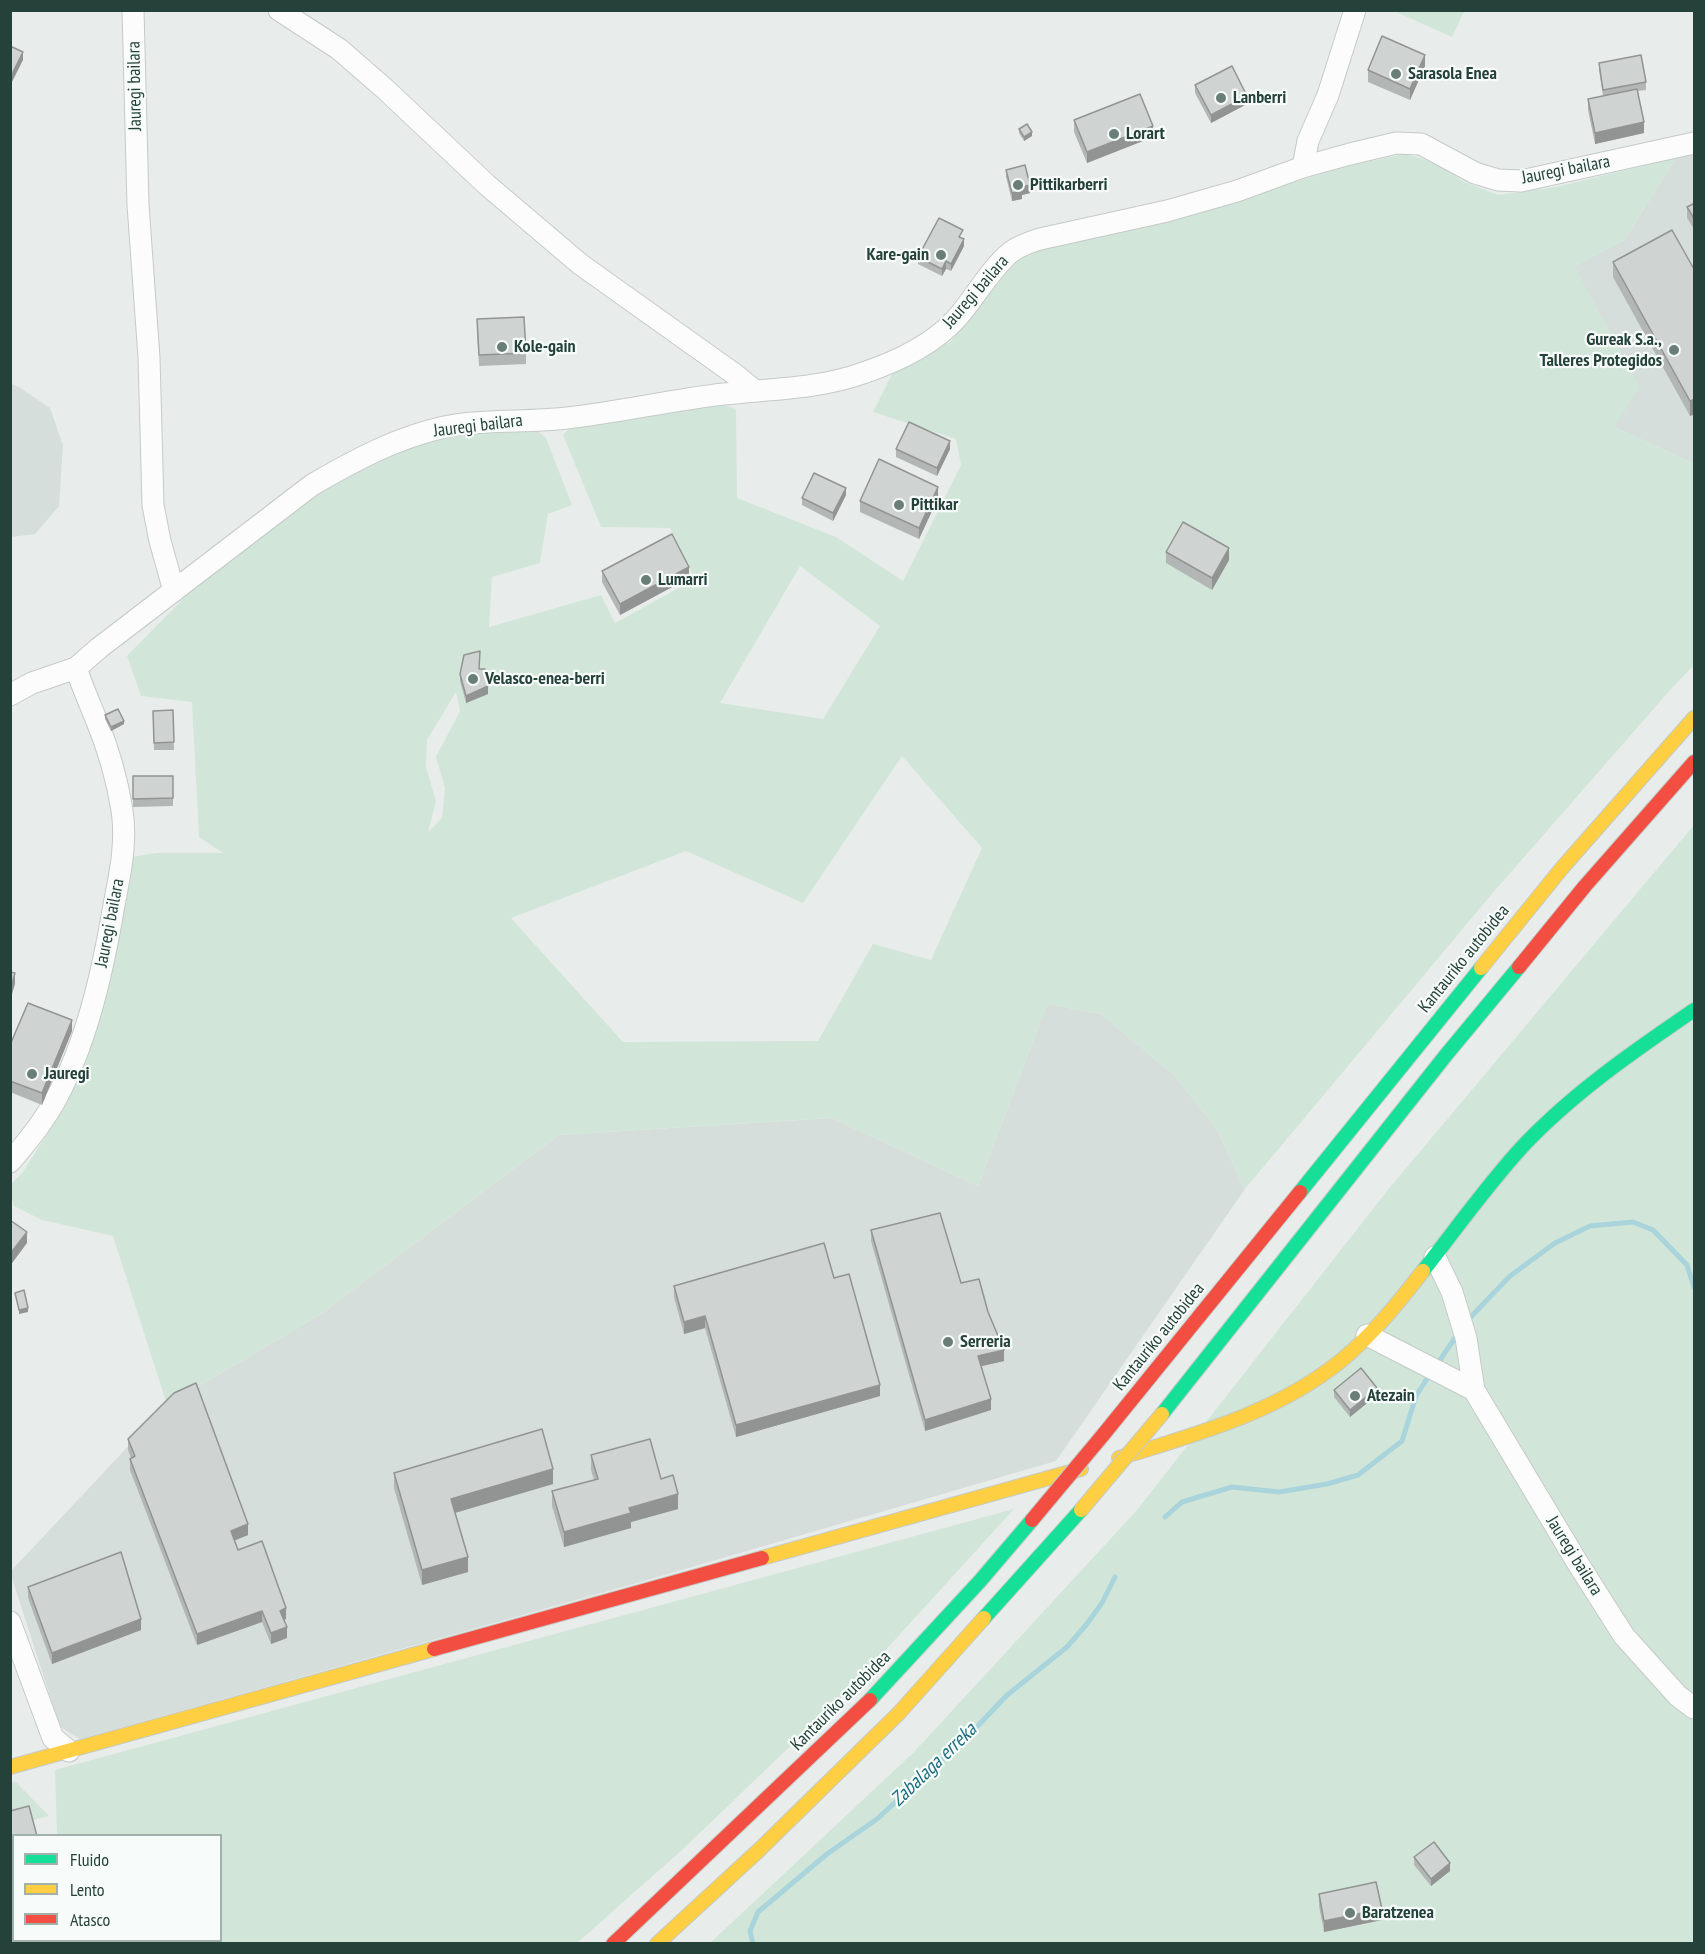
<!DOCTYPE html>
<html>
<head>
<meta charset="utf-8">
<style>
	body { margin:0 }
	#map { position:relative; width:1705px; height:1954px; overflow:hidden; background:#e8edeb; font-family:"PT Sans Narrow",sans-serif }
	canvas { display:block }
	.frame { position:absolute; inset:0; border:12px solid #24423a; pointer-events:none }
	.legend { position:absolute; left:12px; top:1834px; width:210px; height:108px; box-sizing:border-box; background:#f7fbf9; border:2px solid #a3b1ad; margin:0; padding:8px 10px; list-style:none; font-size:18px; color:#24423a }
	.legend li { display:flex; align-items:center; gap:12px; height:30px }
	.legend b { width:30px; border:2px solid #a3b1ad }
</style>
</head>
<body>
<div id="map">
<canvas width="1705" height="1954"></canvas>
<div class="frame"></div>
<ul class="legend">
<li><b style="height:8px;background:#16e098"></b>Fluido</li>
<li><b style="height:8px;background:#ffcf43"></b>Lento</li>
<li><b style="height:8px;background:#f24e42"></b>Atasco</li>
</ul>
</div>
<script>
const context = document.querySelector('canvas').getContext('2d');
context.lineJoin = 'round';
function fill(path, color) {
  context.fillStyle = color;
  context.fill(path, 'evenodd');
}
function strokePath(path, color, width, dash) {
  context.strokeStyle = color;
  context.lineWidth = width;
  context.lineCap = dash ? 'butt' : 'round';
  context.setLineDash(dash || []);
  context.stroke(path);
}
function drawText(font, color, halo, rows, align = 'center') {
  context.font = font + ' "PT Sans Narrow",sans-serif';
  context.lineWidth = 4.5;
  context.setLineDash([]);
  context.textBaseline = 'middle';
  context.strokeStyle = halo;
  context.fillStyle = color;
  for (const [text, x, y, turn = 0] of rows) {
    context.save();
    context.translate(x, y);
    context.rotate((+turn || 0) * Math.PI / 180);
    context.textAlign = isNaN(turn) ? turn : align;
    if (halo) context.strokeText(text, 0, 0);
    context.fillText(text, 0, 0);
    context.restore();
  }
}
fill(new Path2D(`
	M1694 153V464L1614 427 1574 266 1624 240 1676 158Z
	M11 384 19 387 50 408 63 445 59 506 35 534 11 537Z
	M1047 1004 1101 1014 1175 1076 1216 1128 1245 1189 1056 1461 644 1581 80 1739 60 1727 10 1572 167 1405 321 1314 559 1135 832 1118 978 1186Z`), '#d6dedb');
fill(new Path2D(`
	M1461 10 1464 12 1452 37 1394 11Z
	M1405 154 1440 164 1462 181 1498 195 1556 187 1676 158 1624 240 1574 266 1640 387 1614 427 1694 464V665L1671 689 1491 895 1245 1189 1216 1128 1175 1076 1101 1014 1047 1004 978 1186 832 1118 559 1135 321 1314 167 1405 113 1236 42 1220 14 1206 11 1194 10 1185 22 1173 66 1105 110 982 132 857 156 853H223L199 837 192 702 141 696 127 656 199 583 300 506 359 466 414 445 487 431 534 428 546 438 572 505 548 514 540 563 492 577 489 627 601 595 615 623 695 579 670 528 601 527 563 435 573 425 716 402 736 409 737 498 836 537 903 581 961 465 956 439 873 412 893 372 950 342 1015 262 1041 249 1156 224 1351 165ZM800 566 880 626 823 719 720 703ZM456 692 460 711 436 757 445 788 442 818 428 832 436 801 426 767 427 740ZM902 756 982 848 931 960 873 944 818 1041 623 1042 511 918 686 851 803 903Z
	M1694 825V1943L709 1944 914 1752 1137 1510 1387 1191Z
	M1014 1509 852 1687 681 1851 577 1943H60V1940H220V1836L57 1835 55 1770Z
	M15 1781 49 1816 11 1826V1783Z`), '#d1e6d8');
strokePath(new Path2D(`
	M1466 1322 1510 1276 1555 1243 1590 1226 1633 1222 1653 1230 1687 1265 1694 1287
	M1436 1366 1459 1332
	M1165 1517 1182 1502 1232 1487 1279 1492 1327 1484 1358 1475 1402 1441 1416 1396 1430 1374
	M753 1944 750 1931 758 1912 827 1854 877 1819 974 1730 1006 1696 1067 1647 1086 1625 1102 1603 1115 1577`), '#a9d4db', 5);
const street = new Path2D(`
	M133 10 138 205 149 357 153 505 160 541 174 591
	M279 10 339 49 385 89 487 185 580 264 733 373 755 391
	M1303 167 1308 141 1328 95 1355 10
	M10 695 32 683 76 668 99 648 312 485C358 458 409 431 463 424 497 420 532 422 567 418 620 412 671 400 724 394 770 389 819 389 863 373 896 362 932 345 956 319 974 299 991 268 1011 252 1019 246 1030 242 1040 239L1167 211 1237 191 1303 167 1350 154 1396 143 1421 144 1475 173 1498 180 1521 181 1694 143
	M10 1162C21 1149 32 1136 41 1123 83 1063 102 976 114 905 120 874 127 842 122 810 117 779 108 748 96 719 89 702 82 686 76 668
	M1435 1257 1452 1292 1466 1338 1474 1390
	M1367 1335 1474 1390 1577 1562 1624 1636 1678 1696 1694 1708
	M10 1622 53 1738 69 1751`);
const fast = new Path2D(`
	M1300 1192 1481 968
	M1423 1271C1456 1229 1487 1185 1523 1146 1573 1093 1634 1051 1694 1010
	M1162 1414 1446 1055 1519 967
	M984 1618 1081 1510
	M870 1700 980 1581 1032 1520`);
const slow = new Path2D(`
	M1481 968 1562 868 1694 718
	M1119 1458C1197 1434 1279 1412 1343 1359 1374 1333 1399 1302 1423 1271
	M762 1558 1081 1469
	M10 1767 434 1649
	M657 1944 758 1851 899 1713 984 1618`);
const jam = new Path2D(`
	M1519 967 1585 886 1694 762
	M1103 1435 1300 1192
	M434 1649 762 1558
	M613 1944 870 1700`);
strokePath(street, '#c5cac8', 23);
strokePath(fast, '#c3cbc8', 16);
strokePath(slow, '#c3cbc8', 16);
strokePath(jam, '#c3cbc8', 16);
strokePath(street, '#fcfcfc', 21);
strokePath(fast, '#16e098', 14);
strokePath(slow, '#ffcf43', 14);
strokePath(jam, '#f24e42', 14);
const slowBridge = new Path2D(`
	M1081 1510 1162 1414`);
const jamBridge = new Path2D(`
	M1032 1520 1103 1435`);
strokePath(slowBridge, '#c3ccc9', 16, []);
strokePath(jamBridge, '#c3ccc9', 16, []);
strokePath(slowBridge, '#ffcf43', 14);
strokePath(jamBridge, '#f24e42', 14);
fill(new Path2D(`
	M1599 63 1646 82V90L1638 91 1644 133 1595 144 1588 110V99L1603 96 1599 70Z
	M1425 66 1410 100 1368 82V70Z
	M1195 85 1247 104 1211 123 1195 93Z
	M1074 120 1153 137 1087 163 1074 132Z
	M1019 129 1032 136 1024 141 1019 133Z
	M1006 170 1030 193 1022 195V199L1012 201 1006 177Z
	M1695 203V231L1687 218V207Z
	M962 238 964 246 951 271 946 269 942 276 918 264V257Z
	M1613 262 1695 271V414L1690 416 1613 277Z
	M477 330 526 353V364L479 366Z
	M896 449H950L937 476 896 457Z
	M846 495 833 521 802 505V498Z
	M938 498 919 539 860 512V501Z
	M1166 552 1229 560 1212 590 1166 563Z
	M602 571 689 578 620 615 602 582Z
	M479 669 488 694 466 703 460 681V674Z
	M173 710 174 750H154L153 711Z
	M105 715 124 724 111 731 105 719Z
	M133 776 173 798V806L133 807Z
	M72 1031 42 1105 10 1092V1045Z
	M871 1230 961 1283 988 1312 1004 1361 981 1366 991 1410 925 1431 871 1241Z
	M834 1278 880 1396 736 1437 705 1328 684 1334 674 1297V1286Z
	M1334 1390 1377 1395 1350 1417 1334 1397Z
	M128 1439 248 1535 234 1540 238 1550 286 1619 284 1620 287 1638 271 1644 262 1622 197 1645 130 1470V1459L131 1458 128 1450Z
	M591 1455 661 1479 678 1509 631 1522V1528L564 1547 552 1506V1491L594 1480 591 1470Z
	M394 1473 553 1484 455 1513 468 1572 422 1585 394 1488Z
	M28 1587 141 1630 52 1664 28 1598Z
	M1414 1857 1450 1871 1431 1886 1414 1865Z
	M1319 1894 1382 1920 1324 1932 1319 1906Z`), '#b2b6b5');
fill(new Path2D(`
	M23 52V60L10 86V78Z
	M1425 55V66L1410 100V89Z
	M1247 96V104L1211 123V115Z
	M1644 122V133L1595 144V133Z
	M1153 126V137L1087 163V152Z
	M1032 132V136L1024 141V137Z
	M1030 185V193L1022 195V199L1012 201V193L1021 187Z
	M964 239V246L951 271V264Z
	M946 261V269L942 276V269Z
	M1695 399V414L1690 416V401Z
	M950 441V449L937 476V468Z
	M938 487V498L919 539V528Z
	M846 488V495L833 521V513Z
	M1229 548V560L1212 590V578Z
	M689 567V578L620 615V604Z
	M488 686V694L466 703V696Z
	M124 721V724L111 731V727Z
	M15 973V984L10 1001V990Z
	M72 1020V1031L42 1105V1093Z
	M27 1232V1243L10 1266V1254Z
	M28 1308V1312L19 1314V1310Z
	M705 1316V1328L684 1334V1322Z
	M1004 1350V1361L978 1367V1356Z
	M880 1385V1396L736 1437V1425Z
	M1377 1388V1395L1350 1417V1410Z
	M991 1399V1410L925 1431V1420Z
	M553 1469V1484L451 1514V1499Z
	M678 1494V1509L631 1522V1528L564 1547V1532L629 1508Z
	M248 1524V1535L231 1542V1531Z
	M468 1557V1572L422 1585V1570Z
	M286 1608V1619L280 1622V1611Z
	M262 1611V1622L197 1645V1634Z
	M141 1619V1630L52 1664V1653Z
	M287 1627V1638L271 1644V1633Z
	M1450 1863V1871L1431 1886V1879Z
	M10 1892H14V1906L10 1907Z
	M1382 1909V1920L1324 1932V1921Z`), '#919493');
const building = new Path2D(`
	M1382 36 1425 55 1410 89 1368 70Z
	M10 46 23 52 10 78Z
	M1641 55 1646 82 1603 90 1599 63Z
	M1232 66 1247 96 1211 115 1195 85Z
	M1637 89 1644 122 1595 133 1588 99Z
	M1140 94 1153 126 1087 152 1074 120Z
	M1027 124 1032 132 1024 137 1019 129Z
	M1025 165 1030 185 1021 187 1022 191 1012 193 1006 170Z
	M1695 203V220L1687 207Z
	M939 218 963 230 959 237 964 239 951 264 946 261 942 269 918 257Z
	M1672 230 1695 271V399L1690 401 1613 262Z
	M524 317 526 353 479 355 477 319Z
	M909 422 950 441 937 468 896 449Z
	M879 459 938 487 919 528 860 501Z
	M814 473 846 488 833 513 802 498Z
	M1183 522 1229 548 1212 578 1166 552Z
	M672 534 689 567 620 604 602 571Z
	M480 651 479 669H485L488 686 466 696 460 674 464 655Z
	M118 709 124 721 111 727 105 715Z
	M173 710 174 742 154 743 153 711Z
	M133 776H173V798L133 799Z
	M10 972 15 973 10 990Z
	M28 1003 72 1020 42 1093 10 1081V1045Z
	M940 1213 961 1283 979 1279 988 1312 1004 1350 978 1356 991 1399 925 1420 871 1230Z
	M10 1220 27 1232 10 1254Z
	M824 1243 834 1278 849 1274 880 1385 736 1425 705 1316 684 1322 674 1286Z
	M24 1290 28 1308 19 1310 15 1293Z
	M1361 1368 1377 1388 1350 1410 1334 1390Z
	M196 1383 248 1524 231 1531 238 1550 262 1541 286 1608 280 1611 287 1627 271 1633 262 1611 197 1634 130 1459 135 1456 128 1439 174 1393Z
	M542 1429 553 1469 451 1499 468 1557 422 1570 394 1473Z
	M650 1439 661 1479 673 1475 678 1494 629 1508 631 1513 564 1532 552 1491 598 1479 591 1455Z
	M121 1552 141 1619 52 1653 28 1587Z
	M29 1806 37 1836H14V1892H10V1811Z
	M1434 1842 1450 1863 1431 1879 1414 1857Z
	M1376 1882 1382 1909 1324 1921 1319 1894Z`);
fill(building, '#cfd4d2');
strokePath(building, '#919493', 1.5);
for (const [x, y, r, color] of [
	[1396,74,6,"#697e78"],
	[1221,98,6,"#697e78"],
	[1114,134,6,"#697e78"],
	[1018,185,6,"#697e78"],
	[941,255,6,"#697e78"],
	[502,347,6,"#697e78"],
	[1674,350,6,"#697e78"],
	[899,505,6,"#697e78"],
	[646,580,6,"#697e78"],
	[473,679,6,"#697e78"],
	[32,1074,6,"#697e78"],
	[948,1342,6,"#697e78"],
	[1355,1396,6,"#697e78"],
	[1350,1913,6,"#697e78"]
]) {
  const dot = new Path2D();
  dot.arc(x, y, r, 0, 2 * Math.PI);
  context.fillStyle = color;
  context.fill(dot);
  strokePath(dot, '#f7fbf9', 2);
}
drawText('bold 18px', '#24423a', '#f7fbf9', [
	["Sarasola Enea",1408,74],
	["Lanberri",1233,98],
	["Lorart",1126,134],
	["Pittikarberri",1030,185],
	["Kare-gain",929,255,"right"],
	["Gureak S.a.,",1662,340,"right"],
	["Talleres Protegidos",1662,361,"right"],
	["Kole-gain",514,347],
	["Pittikar",911,505],
	["Lumarri",658,580],
	["Velasco-enea-berri",485,679],
	["Jauregi",44,1074],
	["Serreria",960,1342],
	["Atezain",1367,1396],
	["Baratzenea",1362,1913]
], 'left');
drawText('18px', '#24423a', '#f7fbf9', [
	["Jauregi bailara",135,86,-91],
	["Jauregi bailara",1566,170,-11],
	["Jauregi bailara",976,292,-49],
	["Jauregi bailara",478,426,-7],
	["Jauregi bailara",110,923,-79],
	["Kantauriko autobidea",1464,959,-51],
	["Kantauriko autobidea",1159,1337,-51],
	["Jauregi bailara",1574,1556,58],
	["Kantauriko autobidea",841,1701,-45]
]);
drawText('italic 20px', '#1c6f80', '#f7fbf9', [
	["Zabalaga erreka",934,1765,-44]
]);
</script>
</body>
</html>
